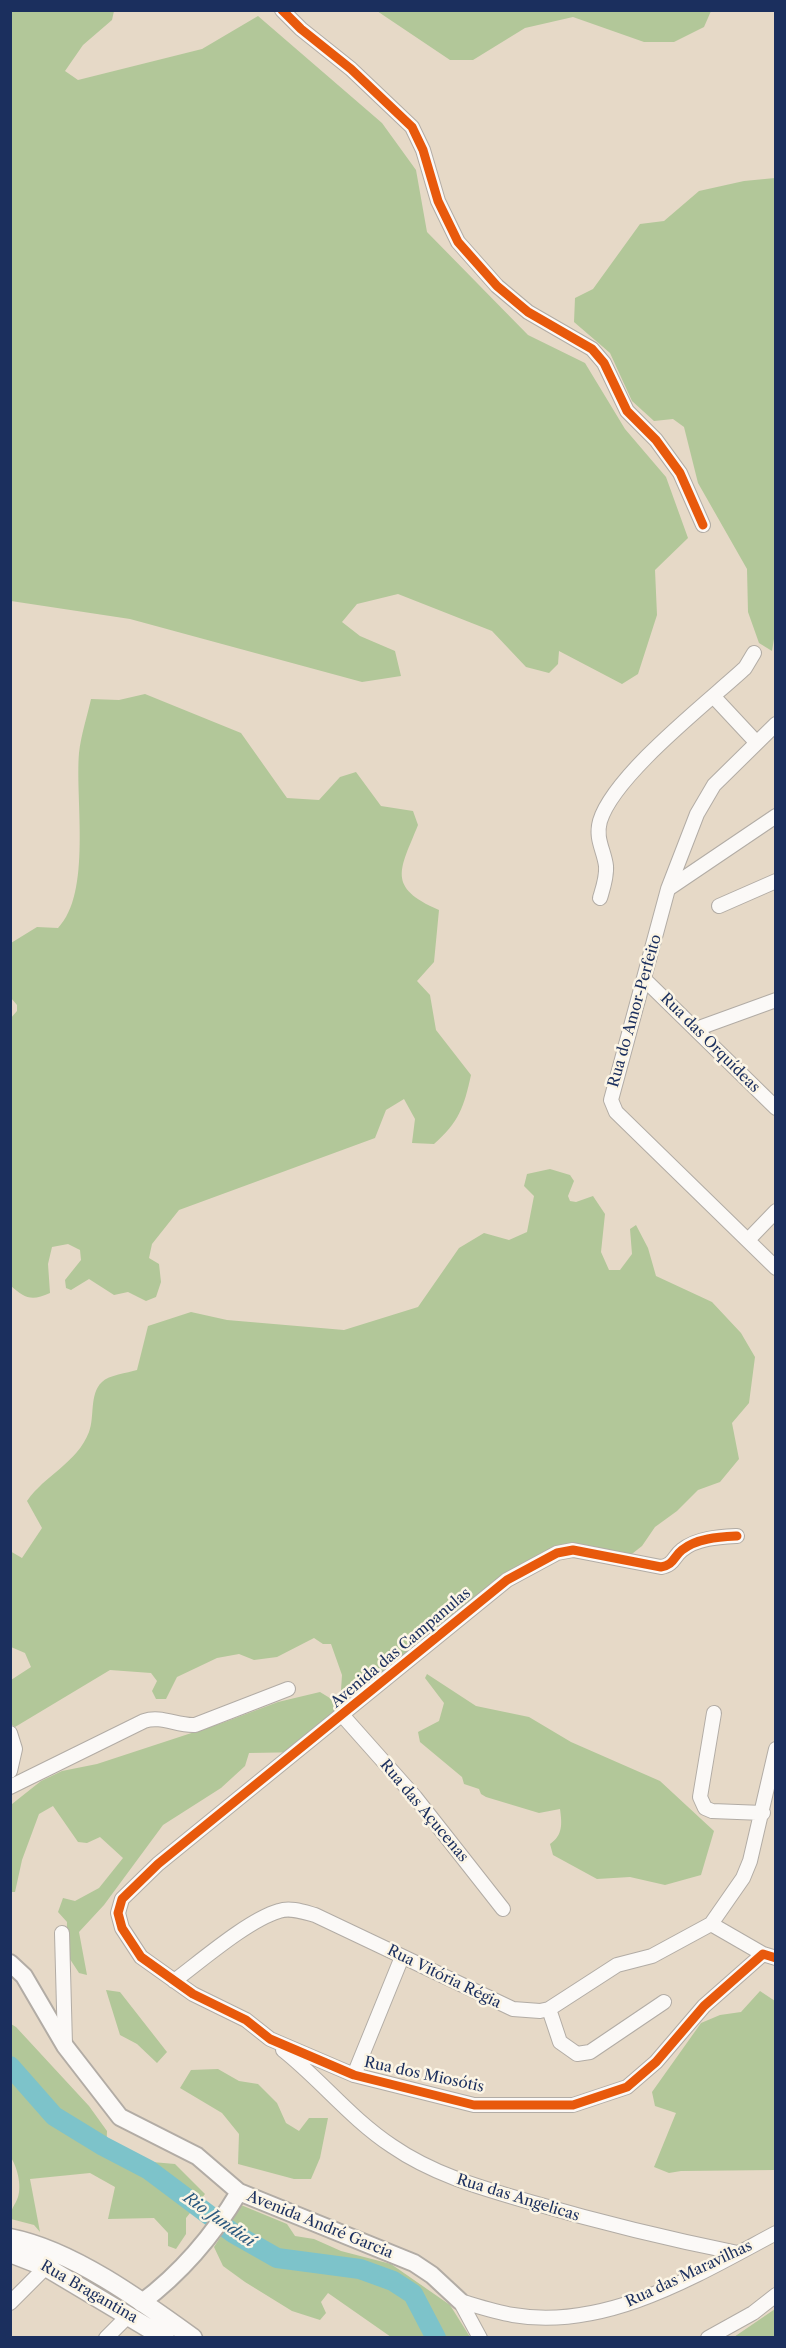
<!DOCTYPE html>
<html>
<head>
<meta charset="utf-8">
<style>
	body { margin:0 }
	#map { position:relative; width:786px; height:2348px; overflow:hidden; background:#e6d9c7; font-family:"Libre Caslon Text",serif }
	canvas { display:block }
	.frame { position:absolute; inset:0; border:12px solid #1b2f5e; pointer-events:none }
</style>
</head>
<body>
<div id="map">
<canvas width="786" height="2348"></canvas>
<div class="frame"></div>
</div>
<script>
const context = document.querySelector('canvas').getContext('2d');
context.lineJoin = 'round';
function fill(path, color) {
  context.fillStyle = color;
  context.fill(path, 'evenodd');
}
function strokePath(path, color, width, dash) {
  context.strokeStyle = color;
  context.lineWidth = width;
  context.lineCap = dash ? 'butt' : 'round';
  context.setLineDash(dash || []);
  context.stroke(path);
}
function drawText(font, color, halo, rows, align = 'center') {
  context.font = font + ' "Libre Caslon Text",serif';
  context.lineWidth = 5;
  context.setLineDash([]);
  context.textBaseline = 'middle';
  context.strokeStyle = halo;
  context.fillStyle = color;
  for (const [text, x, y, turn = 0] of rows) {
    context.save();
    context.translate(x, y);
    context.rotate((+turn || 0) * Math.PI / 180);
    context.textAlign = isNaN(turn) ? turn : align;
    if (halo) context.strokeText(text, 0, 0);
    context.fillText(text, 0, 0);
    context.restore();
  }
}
fill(new Path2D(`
	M10 11H114L112 20 83 45 65 71 78 80 202 49 258 16 382 123 416 170 427 232 528 335 585 363 625 429 666 477 688 538 655 570 657 615 638 674 622 684 559 651 558 664 549 673 526 667 492 631 398 594 357 604 342 622 360 636 395 651 401 676 362 682 130 619 11 601Z
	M377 11 711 10V11L704 27 674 42H644L573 17 525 28 473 60H450Z
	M775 178 776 627 772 651 759 643 748 612 747 569 698 483 684 427 673 419 654 421 632 401 610 353 574 322 575 298 593 289 640 224 664 221 699 191 744 181Z
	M145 694 241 733 287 798 319 800 340 777 356 772 381 806 413 811 418 825C400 870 386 887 439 910L434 962 417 981 430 995 436 1030 471 1075C464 1107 459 1122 434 1144L412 1143 415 1119 404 1099 386 1110 375 1138 179 1210 152 1244 149 1258 159 1264 161 1282 156 1297 146 1301 128 1292 114 1295 89 1279 71 1290 66 1288 65 1280 81 1260 80 1250 68 1244 52 1247 48 1264 50 1293C32 1301 25 1299 10 1285V1019L17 1011V1005L11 998V943L37 927 58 928C92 893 75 800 79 753 81 735 87 717 91 699L119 700Z
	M550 1169 570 1175 574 1181 568 1196 570 1201 576 1202 593 1196 605 1214 601 1252 609 1270H620L632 1254 630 1229 636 1225 648 1248 656 1276 712 1302 741 1333 755 1357 749 1403 732 1423 739 1459 720 1482 698 1490 677 1511 655 1527 642 1546 628 1557 553 1550 351 1701 344 1698 341 1690 342 1675 331 1644H323L314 1638 277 1657 254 1660 239 1654 217 1658 177 1677 166 1699H156L152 1691 157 1681 151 1673 110 1670 15 1727 11 1724V1680L31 1667 25 1653 11 1647 10 1551 22 1558 42 1528 27 1501C45 1475 77 1463 89 1432 95 1417 89 1394 102 1382 109 1375 127 1373 137 1370L148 1326 191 1312 227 1320 344 1330 418 1307 459 1248 484 1233 509 1240 527 1232 534 1196 524 1186 527 1174Z
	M427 1674 476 1706 529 1717 571 1742 660 1781 714 1831 701 1875 665 1885 630 1877 597 1879 553 1855 550 1844C563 1835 562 1824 560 1809L539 1813 486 1797 481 1794 479 1789 464 1784 462 1777 420 1742 418 1732 439 1721 444 1703 425 1678Z
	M320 1692 338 1703 336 1711 312 1731 308 1752 249 1753 245 1766 221 1788 163 1825 104 1905 79 1932 87 1975 79 1973 66 1953 67 1922 58 1912 63 1898 75 1901 99 1888 123 1858 100 1837 87 1843 78 1842 53 1806 39 1814 22 1860 15 1892H11L12 1804 41 1781 62 1771 97 1764 222 1723 278 1702Z
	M106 1990 120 1992 167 2052 157 2063 137 2044 120 2035Z
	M760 1991 775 2001V2170L681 2171 669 2173 654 2167 676 2113 655 2106 652 2092 701 2023 720 2015 741 2012Z
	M11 2024 16 2027 89 2106 107 2131 106 2158 175 2164 205 2194 186 2218V2234L176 2249 168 2246V2233L154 2218 108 2219 115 2187 90 2173 30 2179 40 2232 34 2225 11 2219C10 2208 15 2206 18 2197 22 2185 17 2166 10 2156Z
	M218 2069 239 2081 258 2084 277 2103 286 2123 299 2131 309 2118H328L320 2158 311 2179H294L238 2164 239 2134 222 2113 180 2088 191 2070Z
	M241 2205 287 2224 295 2236 314 2239 341 2251 391 2264 450 2305 470 2337H391L328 2293 321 2302 326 2313 320 2320 292 2311 245 2282 223 2266 214 2247Z
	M775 2309V2337H734Z`), '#b2c799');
strokePath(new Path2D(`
	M10 2066 54 2116 103 2146 149 2170 233 2233 277 2258 360 2269 393 2281 413 2294 436 2338`), '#7dc3ca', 20);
const minor = new Path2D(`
	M282 10 301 29 351 69 412 127 423 150 438 201 458 242 497 286 528 312 592 349 604 363 627 411 656 440 680 473 703 525
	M714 697 756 742
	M776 724 714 785 697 814 668 889 611 1100 616 1112 776 1268
	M668 889 776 816
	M600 898C603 888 607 877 606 866 604 850 595 839 600 821 614 775 708 702 745 668L754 653
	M719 906 776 881
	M644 979 776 1108
	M696 1029 776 1000
	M748 1240 776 1211
	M737 1536C719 1537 697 1538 682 1550 673 1557 674 1565 661 1567L573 1550 557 1553 507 1580 158 1864 122 1899 118 1913 122 1928 141 1957 193 1994 246 2020 270 2039 354 2075 474 2105H573L627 2087 656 2062 704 2006 763 1954 776 1958
	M714 1713 700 1797 705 1808 712 1811 763 1813
	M343 1716 415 1797 503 1909
	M10 1733 15 1749 10 1771
	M10 1787 144 1721C161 1715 177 1726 195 1725L288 1689
	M711 1924 763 1954
	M62 1933 65 2045
	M174 1981C201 1961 248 1920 279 1911 290 1907 304 1912 315 1915L513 2009 540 2011 549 2009 617 1965 652 1956 711 1924 743 1878 750 1861 776 1749
	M549 2009 560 2042 577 2054 590 2052 664 2002
	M283 2050C321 2080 351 2119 392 2146 434 2175 482 2188 530 2202 599 2222 668 2239 738 2253
	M354 2075 402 1957
	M460 2301C477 2306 495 2312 513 2315 606 2331 697 2275 776 2233
	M460 2301 480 2338
	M10 2303 46 2267
	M106 2338 129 2315
	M708 2338 753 2313 776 2295`);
const tertiary = new Path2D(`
	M10 1963 24 1976 65 2046 120 2117 197 2156 239 2192 414 2263 432 2275 460 2301
	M141 2303C181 2273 213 2236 239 2192`);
const secondary = new Path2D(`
	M10 2238C72 2250 142 2301 193 2338
	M10 2253 46 2267 165 2338`);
strokePath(minor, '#b2aca5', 16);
strokePath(tertiary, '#b2aca5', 20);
strokePath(secondary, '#b2aca5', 21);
strokePath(minor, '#fbf9f7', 14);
strokePath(tertiary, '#fbf9f7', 16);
strokePath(secondary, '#fbf9f7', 18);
strokePath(new Path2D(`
	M282 10 301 29 351 69 412 127 423 150 438 201 458 242 497 286 528 312 592 349 604 363 627 411 656 440 680 473 703 525
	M737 1536C719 1537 697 1538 682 1550 673 1557 674 1565 661 1567L573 1550 557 1553 507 1580 158 1864 122 1899 118 1913 122 1928 141 1957 193 1994 246 2020 270 2039 354 2075 474 2105H573L627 2087 656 2062 704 2006 763 1954 776 1958`), '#e8590c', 9);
drawText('15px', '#1b2f5e', '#fcf5e5', [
	["Rua do Amor-Perfeito",635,1011,-74],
	["Rua das Orquídeas",710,1043,45],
	["Avenida das Campanulas",401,1648,-40],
	["Rua das Açucenas",424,1811,50],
	["Rua Vitória Régia",444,1977,26],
	["Rua dos Miosótis",424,2075,12],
	["Rua das Angelicas",518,2198,17],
	["Avenida André Garcia",320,2225,22],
	["Rua das Maravilhas",689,2274,-25],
	["Rua Bragantina",89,2292,30]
]);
drawText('italic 16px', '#2b597f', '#fcf5e5', [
	["Rio Jundiaí",219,2220,35]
]);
</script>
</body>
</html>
